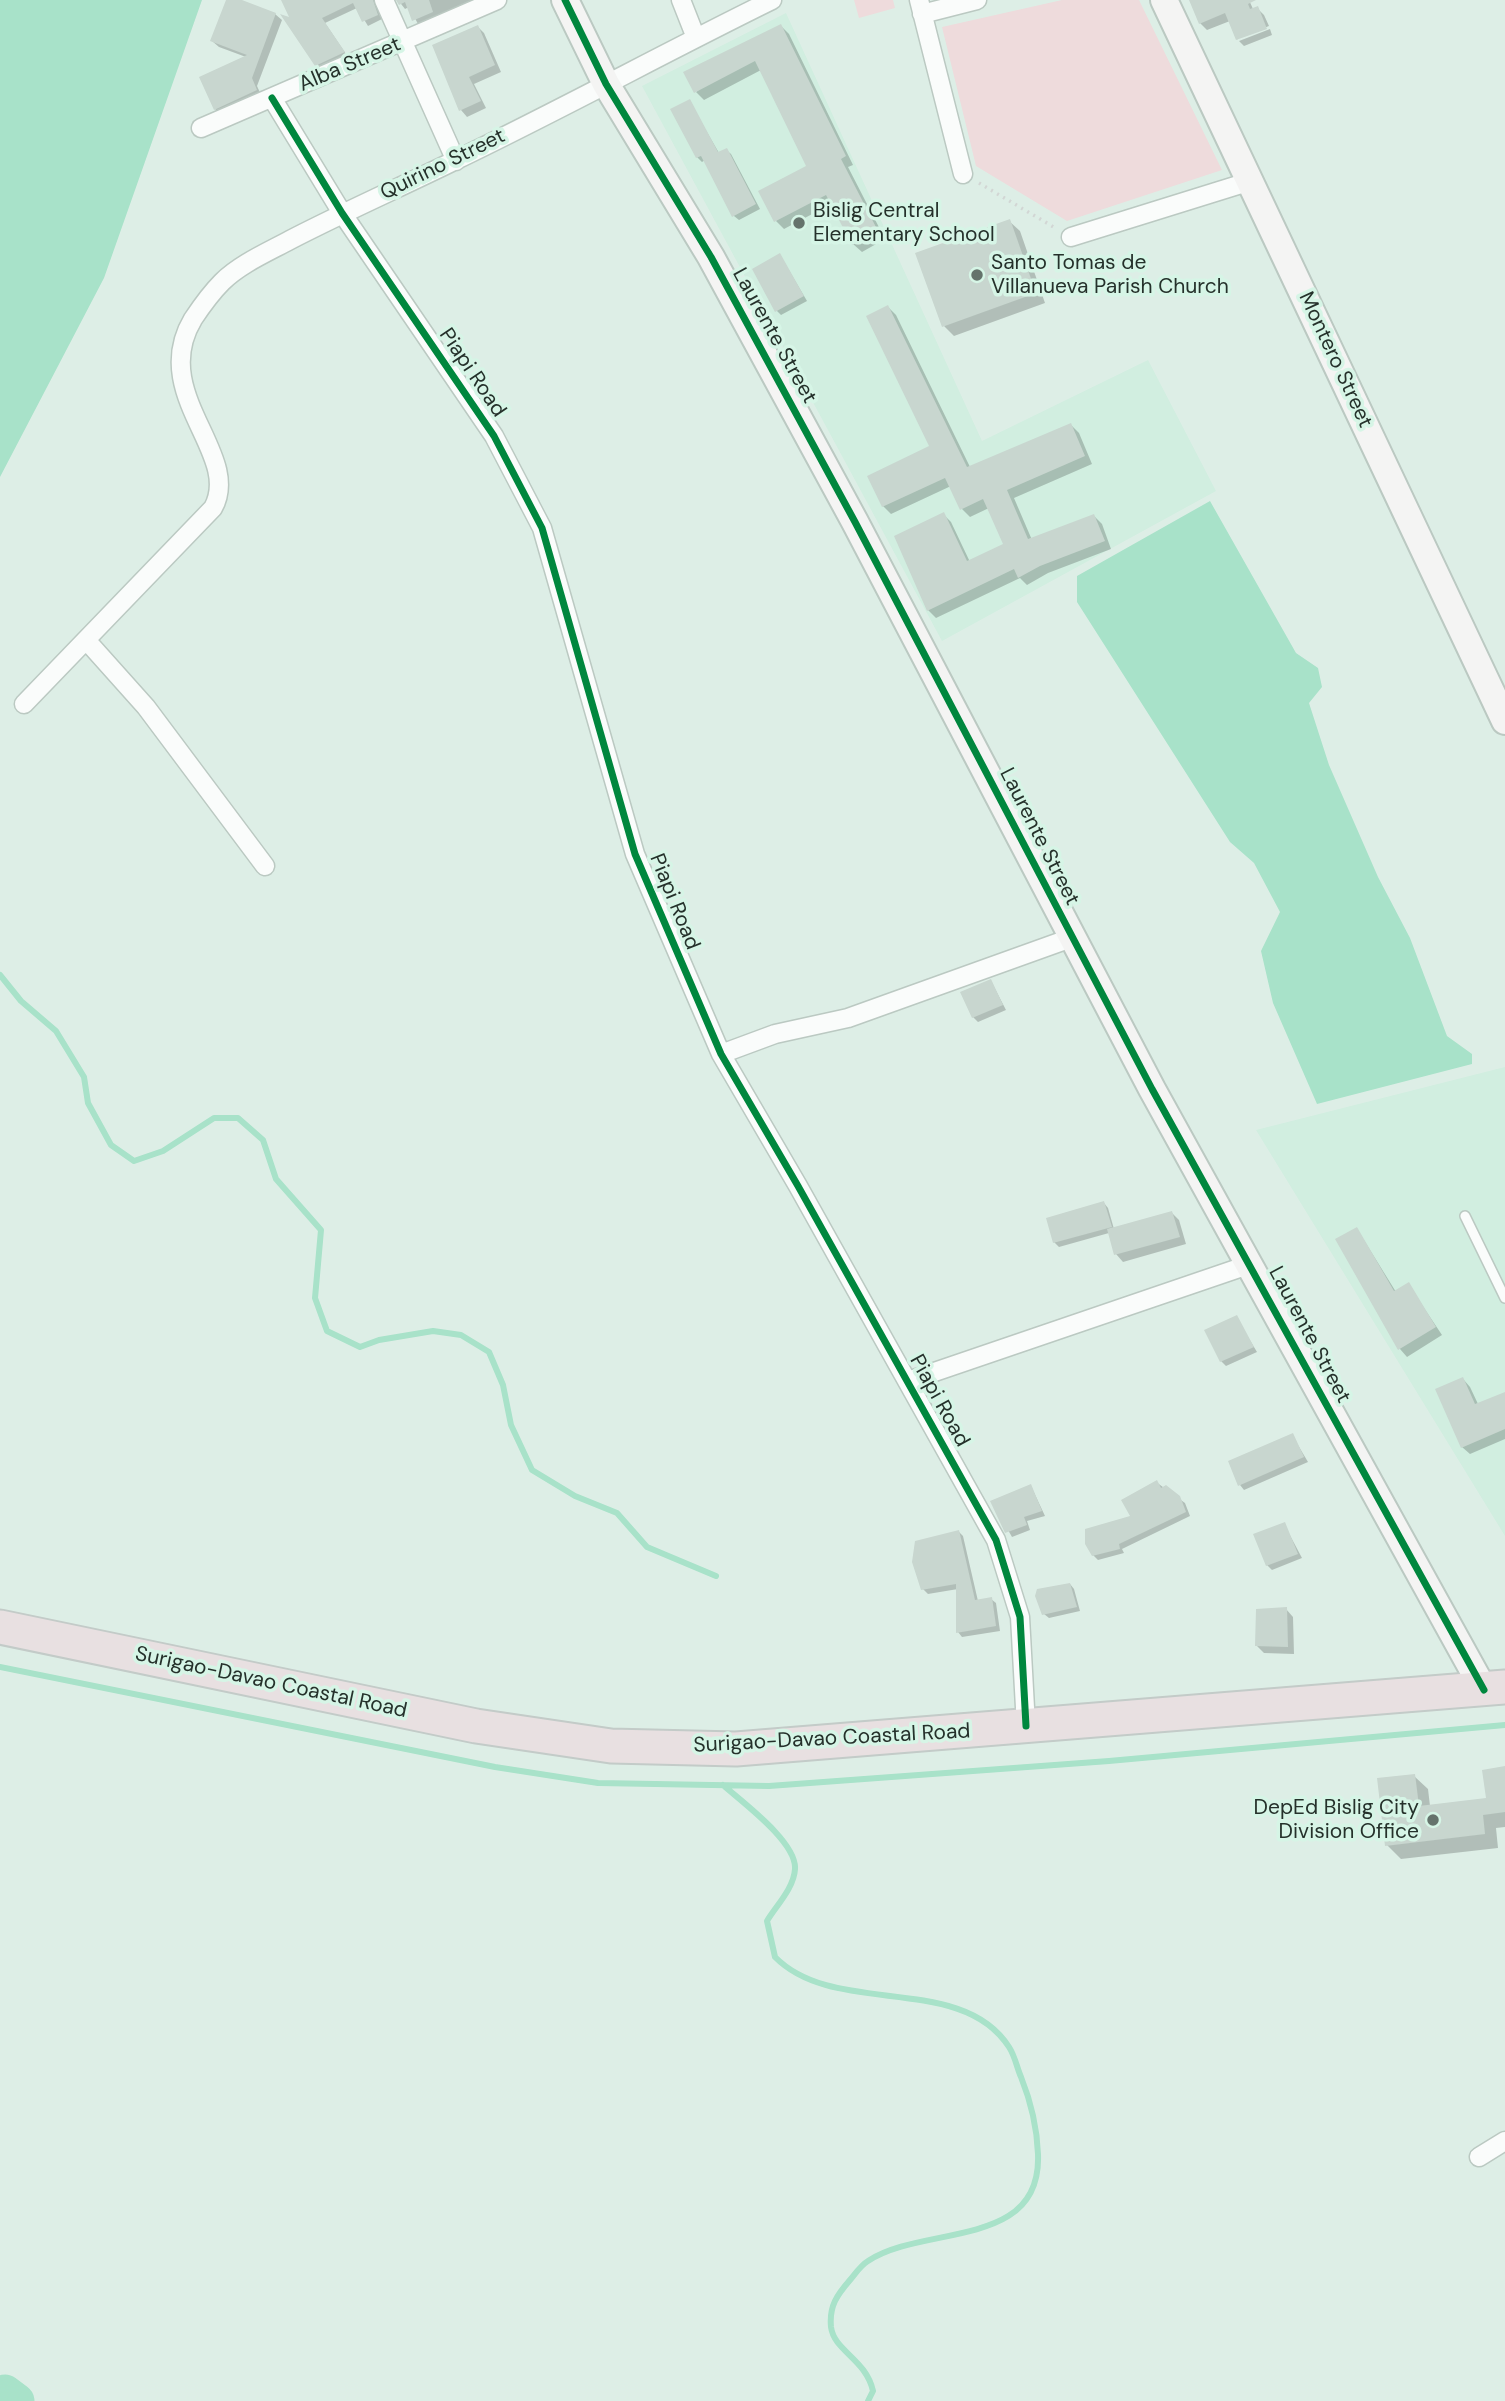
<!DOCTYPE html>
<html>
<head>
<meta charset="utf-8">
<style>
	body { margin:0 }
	canvas { display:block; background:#ddeee6 }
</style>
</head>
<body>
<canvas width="1505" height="2401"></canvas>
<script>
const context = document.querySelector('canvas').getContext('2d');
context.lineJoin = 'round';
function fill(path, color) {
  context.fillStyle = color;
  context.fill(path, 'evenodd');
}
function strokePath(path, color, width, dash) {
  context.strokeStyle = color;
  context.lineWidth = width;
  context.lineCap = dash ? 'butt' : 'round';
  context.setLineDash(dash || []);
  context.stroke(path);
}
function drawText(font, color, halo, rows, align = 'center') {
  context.font = font + ' "DM Sans",sans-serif';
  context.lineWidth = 7;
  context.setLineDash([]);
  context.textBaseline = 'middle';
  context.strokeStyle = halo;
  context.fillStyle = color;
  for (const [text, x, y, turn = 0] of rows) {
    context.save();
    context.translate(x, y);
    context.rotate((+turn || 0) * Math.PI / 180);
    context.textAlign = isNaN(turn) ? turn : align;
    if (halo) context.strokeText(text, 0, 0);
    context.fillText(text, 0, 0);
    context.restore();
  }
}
fill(new Path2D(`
	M786 13 982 441 1148 360 1216 491 942 641 642 86Z
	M1505 1067V1536L1256 1130Z`), '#d1eee0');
fill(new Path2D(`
	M854 0H893L895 8 859 18Z
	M1062 0H1139L1222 170 1067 221 976 166 942 27Z`), '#eedbdc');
fill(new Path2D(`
	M0 0H202L104 278 0 477Z
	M1210 501 1296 653 1318 668 1322 687 1309 703 1329 765 1378 877 1410 938 1447 1036 1472 1054V1064L1317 1104 1273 1003 1261 951 1280 912 1254 863 1230 842 1077 602V576Z`), '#a8e2c9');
fill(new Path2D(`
	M228 0H237L275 14 282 20 257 86 262 97 221 115 215 109 246 57 219 47 212 41Z
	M283 0H379L377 4 382 19 368 26 357 8 325 23 348 57 321 70Z
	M398 0H477L418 24 409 7 405 9Z
	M1191 0H1249L1253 9 1257 8 1264 15 1269 26 1238 38V40L1230 21 1207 30 1200 23Z
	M781 26 789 34 853 165 848 167 885 239 862 252 853 244 833 203 784 229 776 221 809 167 761 70 704 100 696 92Z
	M478 27 484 33 501 72 474 84 486 108 467 117 461 110 434 46Z
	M1270 29 1272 35 1244 46 1239 41Z
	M689 101 719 153 726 150 731 154 760 209 739 220 734 216 705 160 702 162 697 157Z
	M1009 221 1020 231 1045 303 954 336 944 326Z
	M780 255 807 301 781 315 777 311Z
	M888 307 896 315 970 467 1071 425 1079 433 1092 464 1014 498 1032 540 1094 516 1102 524 1111 549 1048 573 1027 585 1020 578 936 618 928 610 943 514 951 522 970 562 1005 545 989 508 970 517 962 509 951 486 891 514 883 506 932 447Z
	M991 981 1006 1010 978 1022 973 1017Z
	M1104 1203 1108 1208 1114 1229 1172 1213 1179 1220 1186 1244 1123 1262 1116 1254 1109 1233 1059 1247 1054 1242Z
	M1357 1229 1396 1292 1408 1284 1442 1335 1407 1357 1400 1349 1338 1240Z
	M1236 1317 1257 1352 1226 1366 1221 1361Z
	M1463 1379 1470 1387 1478 1404 1505 1393V1439L1470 1454 1462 1447Z
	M1292 1435 1308 1462 1244 1490 1240 1485Z
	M1156 1482 1185 1503 1190 1516 1122 1549 1124 1553 1098 1560 1093 1555 1132 1517Z
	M1031 1486 1045 1516 1027 1521 1030 1530 1012 1537 992 1502Z
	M1284 1524 1302 1558 1272 1570 1267 1565Z
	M959 1532 963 1536 978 1601 991 1599 996 1603 1000 1631 962 1637 958 1632V1589L928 1594 923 1589Z
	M1070 1584 1074 1589 1080 1611 1049 1618 1044 1614Z
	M1286 1609 1293 1617 1294 1654 1264 1653 1257 1646Z
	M1505 1769V1827L1496 1828 1498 1848 1401 1859 1387 1845 1414 1776 1428 1789 1430 1806 1488 1799Z`), '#0003');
strokePath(new Path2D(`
	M0 975 21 1001 56 1031 84 1077 88 1103 111 1145 134 1161 163 1151 214 1118H238L263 1140 276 1179 321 1230 315 1298 327 1331 360 1347 379 1340 433 1331 461 1335 489 1352 503 1385 511 1425 532 1470 575 1496 617 1513 647 1547 716 1576
	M0 1667 495 1767 598 1783 769 1786 1109 1761 1505 1725
	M723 1785C742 1802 797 1842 795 1869 794 1888 776 1906 767 1921L775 1957C835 2018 961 1972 1009 2047 1015 2056 1017 2068 1021 2077 1031 2102 1037 2126 1038 2154 1042 2250 924 2224 868 2261 861 2265 855 2274 850 2280 837 2295 829 2306 831 2327 834 2351 866 2359 873 2391L868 2401`), '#a8e2c9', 6);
strokePath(new Path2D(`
	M0 2393 5 2392 17 2401`), '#a8e2c9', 35);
fill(new Path2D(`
	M226 0H242L276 13 252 78 257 90 214 110 199 77 247 55 210 41Z
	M281 0H373L378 15 362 22 353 3 322 18 345 52 315 66 280 14 289 17Z
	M396 0H429L433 12 412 21 405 2 399 5Z
	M1189 0H1256L1248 4 1250 9 1258 6 1267 29 1236 40 1225 13 1199 24Z
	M781 24 846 156 841 159 878 231 852 245 826 195 774 222 758 191 806 166 755 61 694 93 683 72Z
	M478 25 495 65 469 77 481 101 459 111 432 45Z
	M690 99 718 152 727 148 756 204 732 217 701 156 696 158 670 109Z
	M1010 219 1036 293 942 327 915 253Z
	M780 253 804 296 775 312 752 269Z
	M888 305 967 467 1071 423 1085 456 1007 490 1028 539 1094 514 1105 541 1040 566 1018 578 1014 569 927 611 894 536 944 512 967 561 1003 544 983 499 960 510 945 478 882 507 867 476 929 446 866 316Z
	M991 979 1003 1005 972 1018 960 992Z
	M1104 1201 1112 1227 1053 1243 1046 1218Z
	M1172 1211 1180 1237 1114 1255 1107 1229Z
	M1357 1227 1394 1291 1409 1282 1436 1327 1398 1350 1335 1239Z
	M1237 1315 1254 1347 1220 1362 1204 1330Z
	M1463 1377 1475 1404 1505 1392V1429L1461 1448 1435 1389Z
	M1293 1433 1304 1457 1238 1486 1228 1461Z
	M1157 1480 1161 1488 1166 1485 1180 1496 1186 1512 1119 1544 1120 1549 1092 1556 1085 1544V1529L1130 1516 1121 1500Z
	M1031 1484 1042 1511 1024 1517 1027 1525 1005 1533 990 1501Z
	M1285 1522 1298 1554 1266 1566 1253 1534Z
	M959 1530 975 1600 992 1597 996 1626 956 1633V1584L921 1590 912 1562 915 1541Z
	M1070 1583 1077 1607 1042 1615 1035 1596 1037 1589Z
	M1287 1607 1288 1647 1255 1646 1256 1609Z
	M1505 1766V1812L1483 1815 1485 1834 1385 1846 1377 1778 1415 1774 1419 1806 1486 1798 1482 1770Z`), '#c8d6cf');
const lane = new Path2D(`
	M1465 1216 1505 1298`);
const street = new Path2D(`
	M384 0 456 161
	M681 0 696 38
	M919 0 963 174
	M922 14 977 0
	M272 98 342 213 494 436 542 528 635 854 721 1054 798 1186 996 1540 1020 1617 1026 1726
	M201 128 497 0
	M1071 237 1251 181
	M87 641 146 707 265 866
	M24 704 213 508C243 454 148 394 193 319 201 307 212 292 222 282 240 264 268 252 290 240 344 212 401 187 456 160 562 109 666 52 772 0
	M721 1054 775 1034 848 1018 1071 938
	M908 1381 1251 1264
	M1479 2157 1505 2141`);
const secondary = new Path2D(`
	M565 0 606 84 711 257 855 522 1152 1089 1484 1690
	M1164 0 1505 721`);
const highway = new Path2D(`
	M0 1627 476 1726 611 1746 736 1749 1505 1687`);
strokePath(lane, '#bbc9c2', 12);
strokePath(street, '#bbc9c2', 21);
strokePath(secondary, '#bbc9c2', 30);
strokePath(highway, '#c3cbc8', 37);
strokePath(new Path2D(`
	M979 183 1057 229`), '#d2d6d4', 3.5, [2, 5]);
strokePath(lane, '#fafcfb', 9);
strokePath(street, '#fafcfb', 18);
strokePath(secondary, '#f4f4f3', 26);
strokePath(highway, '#e8e0e1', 33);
strokePath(new Path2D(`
	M565 0 606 84 711 257 855 522 1152 1089 1484 1690
	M272 98 342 213 494 436 542 528 635 854 721 1054 798 1186 996 1540 1020 1617 1026 1726`), '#00873e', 7);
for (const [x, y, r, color] of [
	[799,223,7,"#65736c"],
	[977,275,7,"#65736c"],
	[1433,1820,7,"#65736c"]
]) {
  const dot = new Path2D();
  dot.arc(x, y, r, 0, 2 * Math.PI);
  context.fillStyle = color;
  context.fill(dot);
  strokePath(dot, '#d6f5e6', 2.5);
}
drawText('21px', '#25312b', '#d6f5e6', [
	["Alba Street",350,65,-23],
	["Quirino Street",443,165,-26],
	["Laurente Street",774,336,61],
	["Montero Street",1335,360,65],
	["Piapi Road",472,373,56],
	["Laurente Street",1039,837,63],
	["Piapi Road",674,902,68],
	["Laurente Street",1309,1335,62],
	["Piapi Road",939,1401,61],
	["Surigao-Davao Coastal Road",271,1683,12],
	["Surigao-Davao Coastal Road",832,1739,-3]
]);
drawText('21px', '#25312b', '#d6f5e6', [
	["Bislig Central",813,211],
	["Elementary School",813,235],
	["Santo Tomas de",991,263],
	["Villanueva Parish Church",991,287],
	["DepEd Bislig City",1419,1808,"right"],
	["Division Office",1419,1832,"right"]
], 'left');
</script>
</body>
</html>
